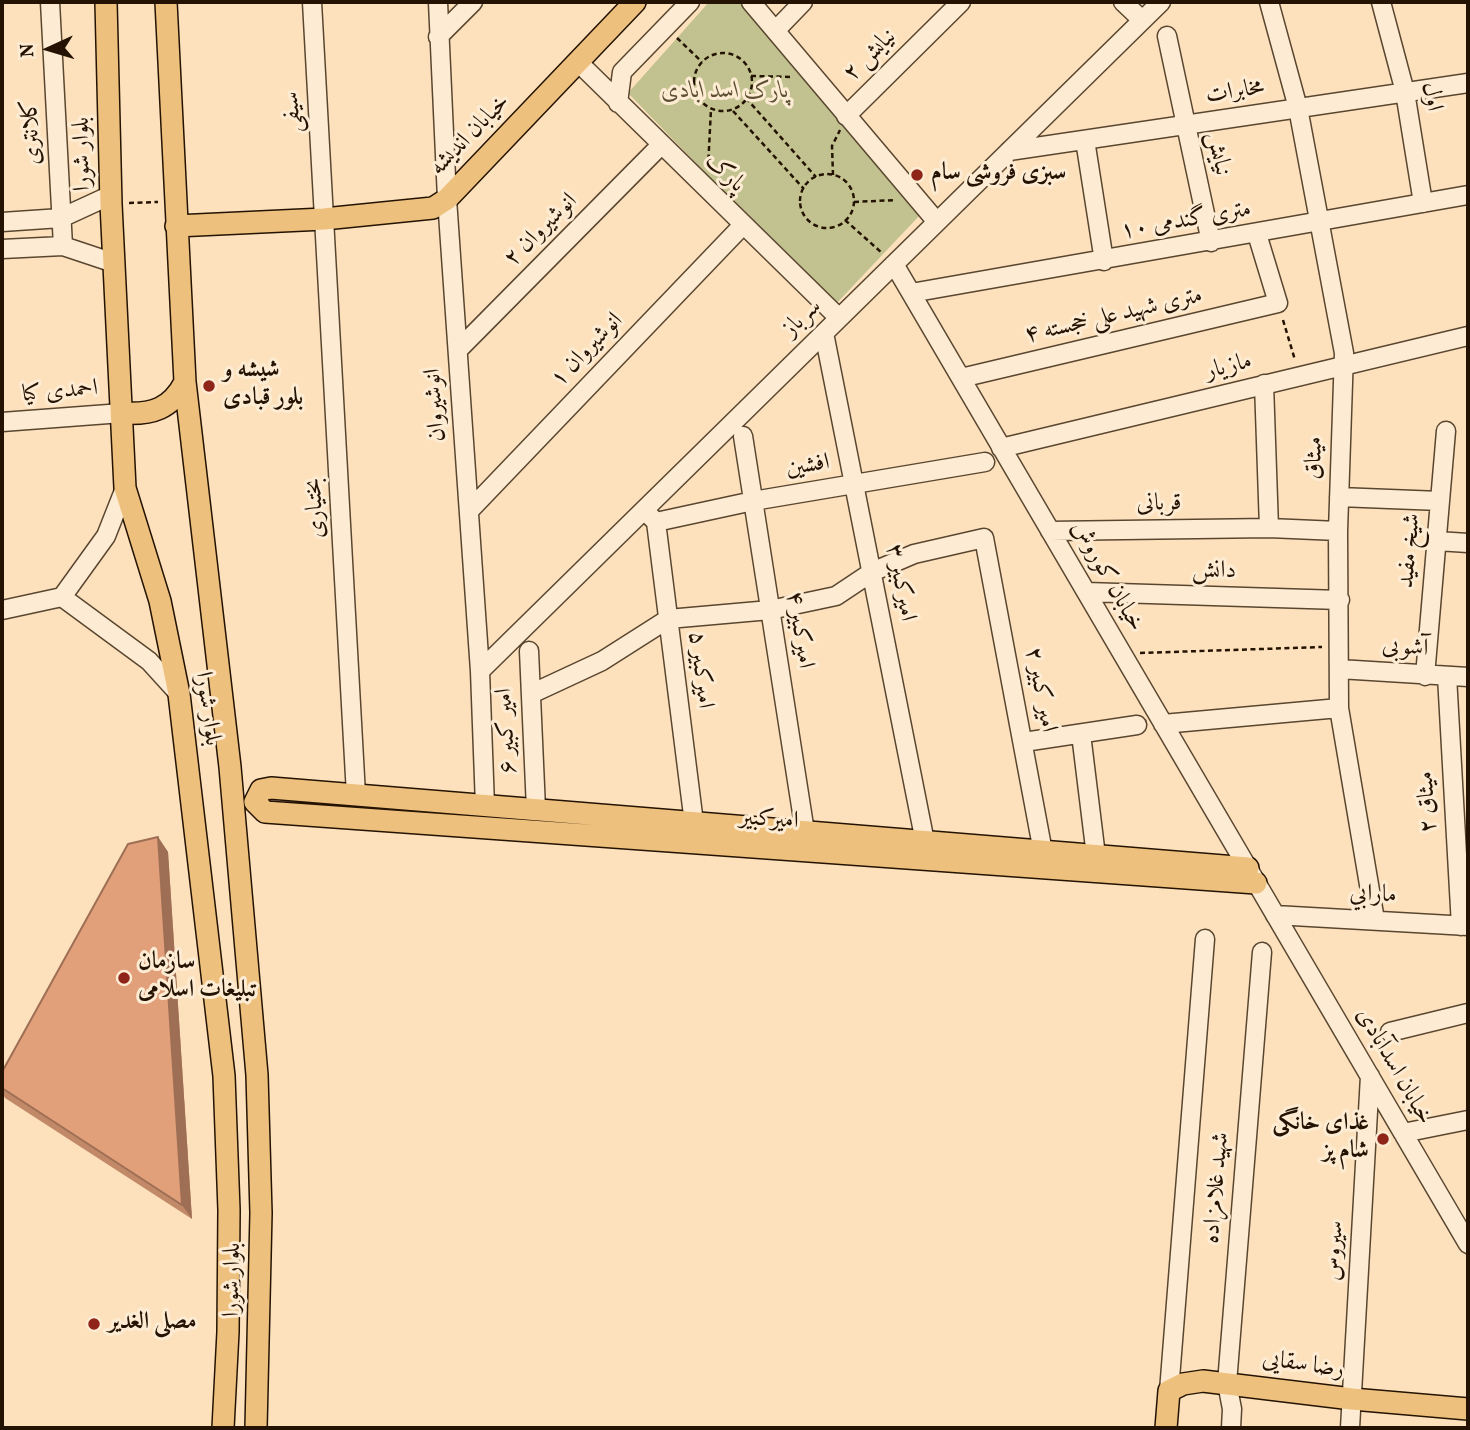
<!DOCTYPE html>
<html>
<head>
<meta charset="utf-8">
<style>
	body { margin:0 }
	#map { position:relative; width:1470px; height:1430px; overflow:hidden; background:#fce1bc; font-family:Vollkorn,serif }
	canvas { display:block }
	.frame { position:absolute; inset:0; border:4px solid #241302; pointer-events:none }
	.north { position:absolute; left:14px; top:14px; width:70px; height:70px; -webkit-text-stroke:5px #fdecd3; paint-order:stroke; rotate:266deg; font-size:19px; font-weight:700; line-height:28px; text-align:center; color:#241302 }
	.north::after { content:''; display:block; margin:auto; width:24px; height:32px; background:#241302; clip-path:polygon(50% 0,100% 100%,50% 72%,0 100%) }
</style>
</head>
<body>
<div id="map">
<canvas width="1470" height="1430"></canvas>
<div class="frame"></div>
<div class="north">N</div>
</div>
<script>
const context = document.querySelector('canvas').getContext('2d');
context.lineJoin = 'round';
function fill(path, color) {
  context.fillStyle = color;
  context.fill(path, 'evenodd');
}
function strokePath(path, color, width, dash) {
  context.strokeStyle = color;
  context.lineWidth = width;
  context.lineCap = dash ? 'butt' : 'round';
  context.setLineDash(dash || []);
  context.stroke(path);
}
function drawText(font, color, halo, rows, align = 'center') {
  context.font = font + ' Vollkorn,Amiri,serif';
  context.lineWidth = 6;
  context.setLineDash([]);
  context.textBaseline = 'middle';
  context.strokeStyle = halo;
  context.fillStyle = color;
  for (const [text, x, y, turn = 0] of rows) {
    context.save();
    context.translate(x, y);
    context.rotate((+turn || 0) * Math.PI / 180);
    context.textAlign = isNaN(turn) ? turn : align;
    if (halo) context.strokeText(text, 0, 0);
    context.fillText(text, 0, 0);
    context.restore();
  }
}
fill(new Path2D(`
	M709 2H739L920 215 834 306 628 93Z`), '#c1c28f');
const minor = new Path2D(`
	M50 2 63 246
	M312 2 356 795
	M438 2 447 199 480 671 485 806
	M751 2 937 222
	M1123 2 1142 20
	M1269 2 1298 108 1344 353 1338 531 1339 708 1375 920
	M1381 2 1405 92 1423 203
	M776 30 803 2
	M1167 36 1211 242
	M438 37 473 2
	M578 62 839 318
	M618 103 622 72 690 2
	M846 116 961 2
	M1085 140 1104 261
	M1009 151 1468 83
	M2 222 61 218 111 195
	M2 249 63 246 114 263
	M894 264 1468 1244
	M911 293 1468 195
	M824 333 925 842
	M458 350 661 145
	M961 378 1278 303 1257 234
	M2 422 122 413
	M743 436 805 832
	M1001 448 1468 336
	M1339 497 1440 501
	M644 510 656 522 753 501 985 462
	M469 511 743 225
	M656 522 694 823
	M1269 528 1338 531
	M1050 531 1269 528 1264 384
	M1437 541 1468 543
	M1086 592 1340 600
	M62 597 149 661 179 694
	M62 597 106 536 125 488
	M2 610 62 597
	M529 651 536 809
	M1339 669 1468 677
	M480 671 1161 2
	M1425 676 1446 431
	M1447 676 1461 926
	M531 694 602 661 668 619 770 610 836 596 872 572 914 554 984 538 1043 852
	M1163 724 1339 708
	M1081 734 1096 856
	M1024 742 1137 725
	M1275 915 1468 926
	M1390 1032 1468 1013
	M1403 1133 1468 1120
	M1169 1391 1205 939
	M1231 1428 1232 1409 1227 1383 1262 952
	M1350 1428 1370 1076`);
const major = new Path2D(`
	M106 2 111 204 125 488 160 601 179 694 224 1076 229 1210 228 1332 223 1428
	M166 2 185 382 230 767 257 1075 261 1213 256 1428
	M176 226 324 219 433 208 447 199 635 2
	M122 413C152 415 171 409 185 382
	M1248 868 271 788 261 790 255 802 265 812 1256 883
	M1166 1428 1169 1391 1183 1384 1203 1381 1352 1399 1468 1409`);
strokePath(minor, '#5a4630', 21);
strokePath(major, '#241302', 24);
strokePath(new Path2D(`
	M677 38 702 62
	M694 82a29 29 0 1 1 58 0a29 29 0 1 1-58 0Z
	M751 76 793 77
	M746 98 816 177
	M733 111 804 189
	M708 168 711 109
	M800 201a27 27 0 1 1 54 0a27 27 0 1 1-54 0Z
	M833 175 832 146 840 130
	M854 202 896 200
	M129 203 158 202
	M845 220 882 253
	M1283 320 1295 360
	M1140 653 1322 647`), '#241302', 2.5, [5, 3.5]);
strokePath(minor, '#fdecd3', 18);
strokePath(major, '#eec07e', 21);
fill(new Path2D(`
	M158 837 168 852 192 1219 5 1098 2 1093V1072Z`), '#c28969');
fill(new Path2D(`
	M158 837 168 852 192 1219 182 1205Z`), '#9e6f55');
const building = new Path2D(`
	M158 837 182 1205 2 1088V1072L128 844Z`);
fill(building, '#e19f7a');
strokePath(building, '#9e6f55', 2);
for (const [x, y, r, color] of [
	[917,175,7,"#8f2418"],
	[209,386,7,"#8f2418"],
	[124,978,7,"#8f2418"],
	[1383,1139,7,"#8f2418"],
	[94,1324,7,"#8f2418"]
]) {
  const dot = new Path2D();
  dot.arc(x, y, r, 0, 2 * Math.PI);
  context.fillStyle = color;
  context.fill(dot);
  strokePath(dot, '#fdecd3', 2.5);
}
drawText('24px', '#241302', '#fdecd3', [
	["نیایش ۲",871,56,-45],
	["مخابرات",1235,93,-9],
	["اول",1430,97,79],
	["سیفی",294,112,-93],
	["کلانتری",33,132,-93],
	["خیابان اندیشه",471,136,-46],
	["بلوار شورا",84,154,-91],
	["نیایش",1217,154,78],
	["پارک",724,174,44],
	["۱۰ متری گندمی",1186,222,-10],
	["انوشیروان ۲",542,231,-45],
	["۴ متری شهید علی خجسته",1114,317,-13],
	["سرباز",803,319,-44],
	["انوشیروان ۱",588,351,-46],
	["مازیار",1229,368,-14],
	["احمدی کیا",60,393,-5],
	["انوشیروان",437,405,-94],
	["میثاق",1316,458,-88],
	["افشین",808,467,-9],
	["قربانی",1159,505,-1],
	["بختیاری",317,508,-93],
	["شیخ مفید",1411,551,-85],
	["دانش",1214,572,2],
	["خیابان کوروش",1106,577,60],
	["امیرکبیر ۳",899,583,79],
	["امیرکبیر ۴",798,630,81],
	["آشوبی",1405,649,4],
	["امیرکبیر ۵",699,670,83],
	["امیر کبیر ۲",1039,690,79],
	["بلوار شورا",206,709,82],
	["امیر کبیر ۶",508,731,-93],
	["میثاق ۲",1429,802,-93],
	["امیرکبیر",769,821,4],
	["مارابي",1373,896,3],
	["خیابان اسدآبادی",1393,1067,60],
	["شهید غلامزاده",1218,1188,-85],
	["سیروس",1336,1251,-87],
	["بلوار شورا",234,1280,-89],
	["رضا سقایی",1303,1366,8]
]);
drawText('italic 24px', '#5b5033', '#fdecd3', [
	["پارک اسد ابادی",725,93]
]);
drawText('bold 24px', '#241302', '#fdecd3', [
	["سبزی فروشی سام",931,175],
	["شیشه و",223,372],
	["بلور قبادی",223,400],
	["سازمان",138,964],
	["تبلیغات اسلامی",138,992],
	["غذای خانگی",1369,1125,"right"],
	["شام پز",1369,1153,"right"],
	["مصلی الغدیر",108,1324]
], 'left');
</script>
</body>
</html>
